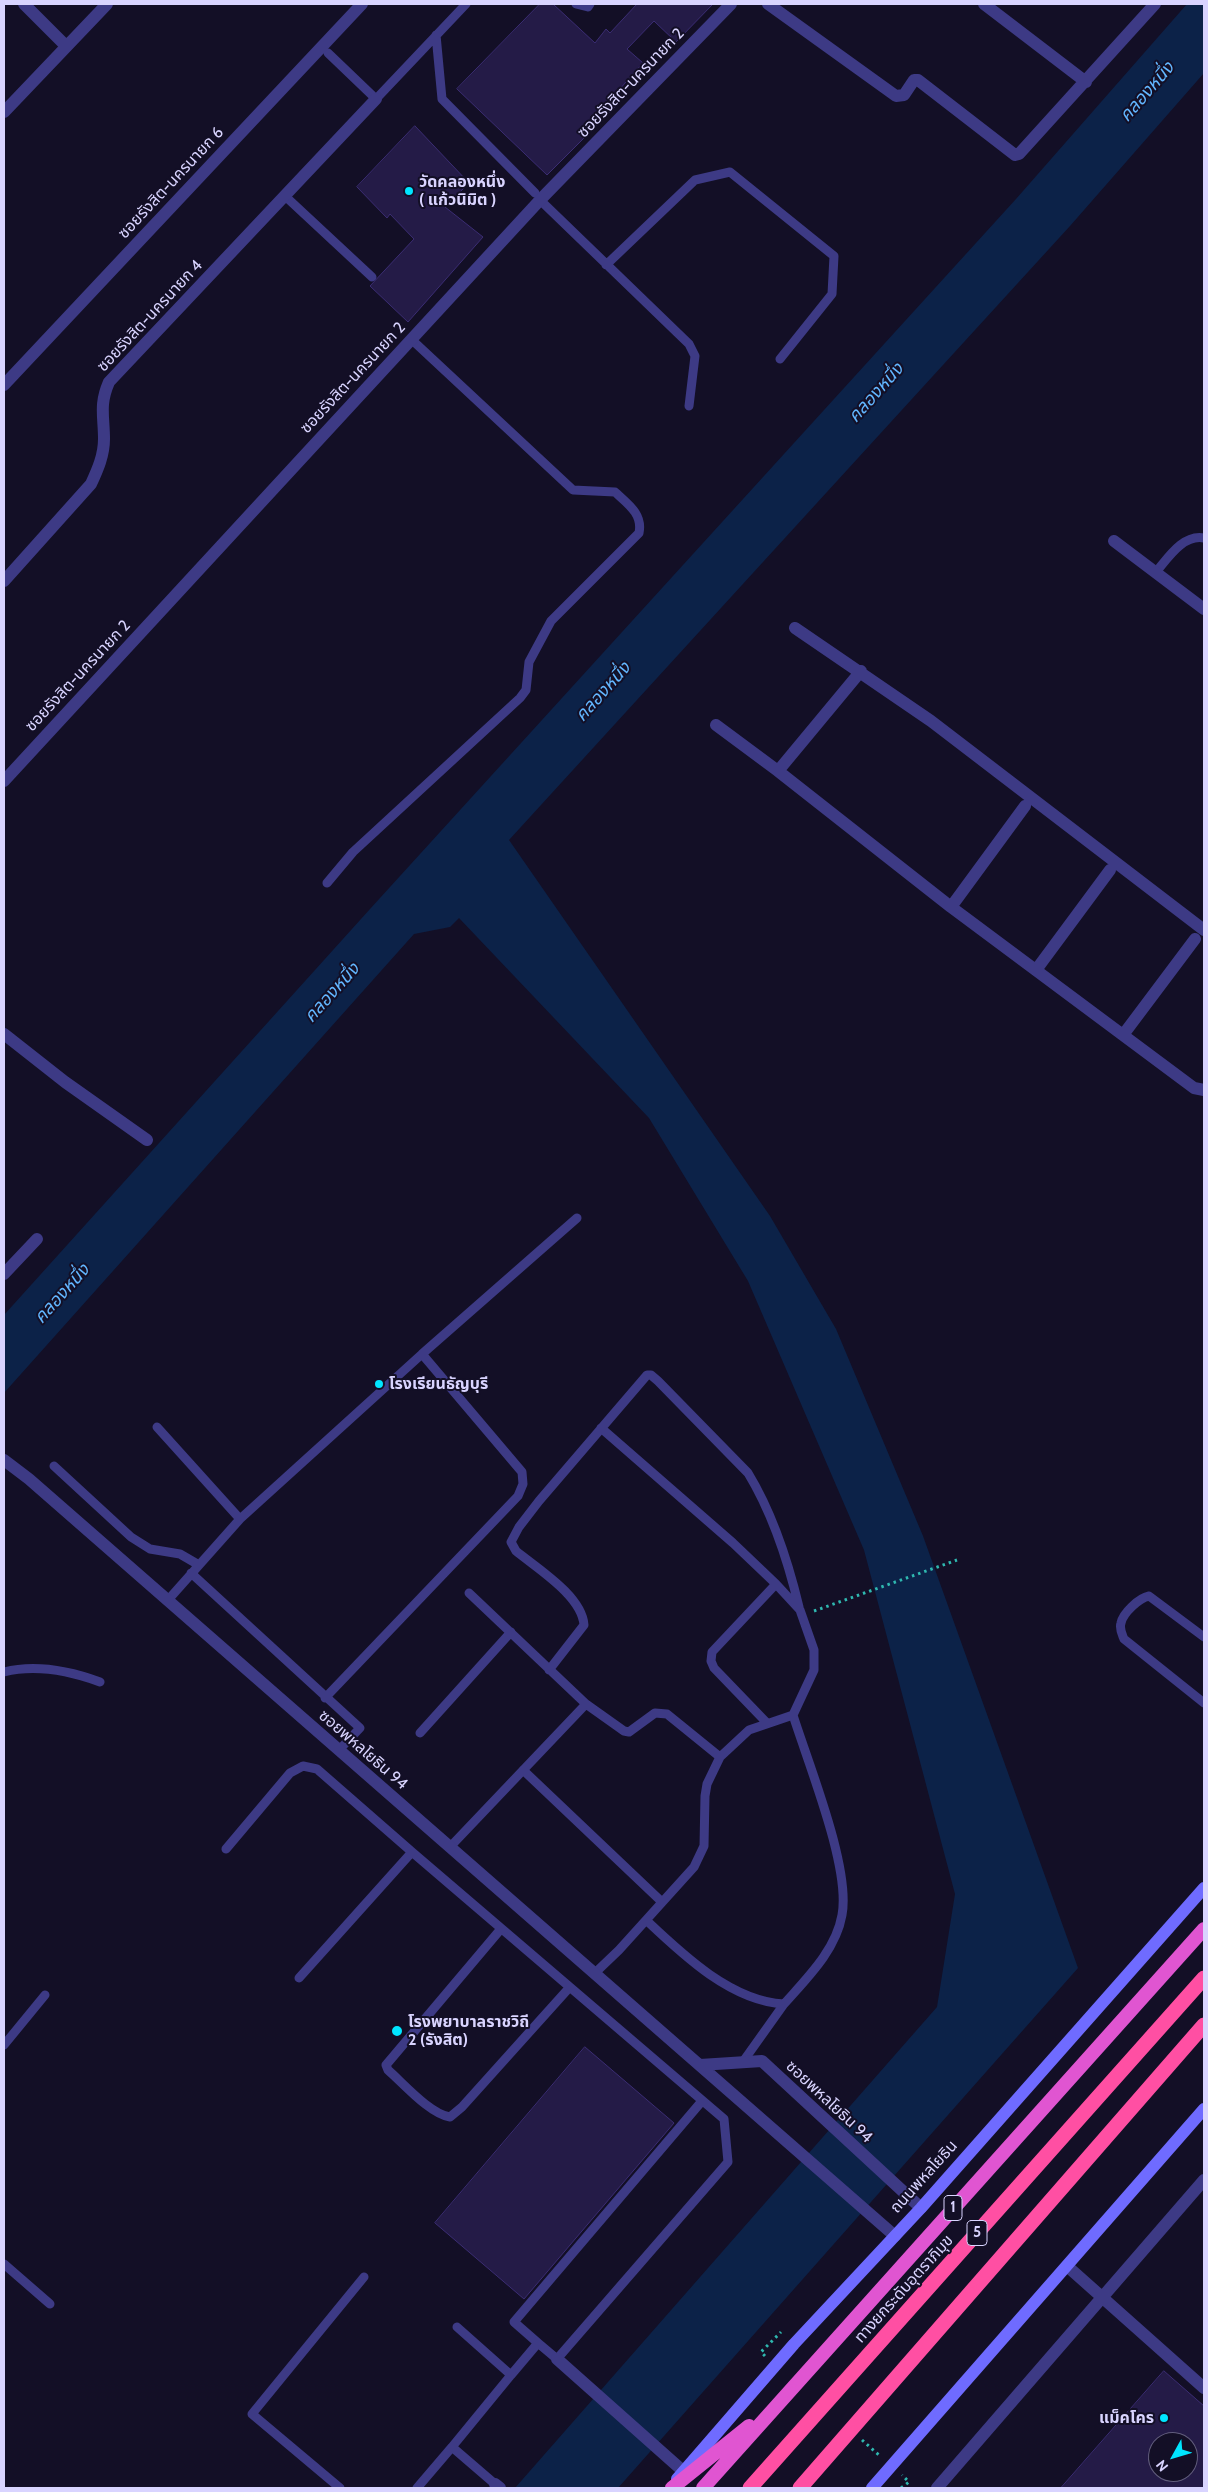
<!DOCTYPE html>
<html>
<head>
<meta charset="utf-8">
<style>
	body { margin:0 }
	#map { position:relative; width:1208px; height:2492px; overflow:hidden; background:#130f26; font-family:Cabin,sans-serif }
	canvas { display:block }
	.frame { position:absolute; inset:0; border:5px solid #d9d4ff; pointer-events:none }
	.north { position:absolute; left:1148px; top:2432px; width:50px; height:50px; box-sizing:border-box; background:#130f26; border:1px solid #625e7d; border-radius:50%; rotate:231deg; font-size:14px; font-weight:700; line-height:20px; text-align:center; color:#d9d4ff }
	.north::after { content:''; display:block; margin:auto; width:18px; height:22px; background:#00e5ff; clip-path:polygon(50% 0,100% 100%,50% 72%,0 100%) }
</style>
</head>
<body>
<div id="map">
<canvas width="1208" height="2492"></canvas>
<div class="frame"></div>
<div class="north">N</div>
</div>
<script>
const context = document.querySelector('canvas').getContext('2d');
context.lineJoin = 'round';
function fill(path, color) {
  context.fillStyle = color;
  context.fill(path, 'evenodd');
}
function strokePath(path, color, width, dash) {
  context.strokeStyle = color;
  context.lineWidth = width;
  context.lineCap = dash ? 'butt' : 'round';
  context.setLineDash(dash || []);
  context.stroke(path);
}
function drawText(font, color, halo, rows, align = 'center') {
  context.font = font + ' Cabin,"Noto Sans Thai",sans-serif';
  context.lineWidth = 4;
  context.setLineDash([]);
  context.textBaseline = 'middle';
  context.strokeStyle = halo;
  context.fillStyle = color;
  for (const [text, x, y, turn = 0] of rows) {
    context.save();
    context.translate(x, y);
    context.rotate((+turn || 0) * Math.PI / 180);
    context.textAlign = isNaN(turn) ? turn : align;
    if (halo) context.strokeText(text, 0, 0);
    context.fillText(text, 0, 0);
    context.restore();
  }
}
fill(new Path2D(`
	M1187 4H1204V73L1070 226 509 840 770 1216 836 1329 923 1536 1078 1968 618 2488H515L937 2007 955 1894 864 1550 748 1281 649 1118 459 918 450 927 414 934 4 1393V1315L370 909 1016 199Z`), '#0c2248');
const building = new Path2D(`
	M540 4H553L595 43 606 29 610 33 637 4H713L676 42 654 21 627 49 643 63 610 100 616 106 547 175 457 89Z
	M415 126 469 183 445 207 483 237 408 322 370 286 414 239 390 214 387 218 357 187Z
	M585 2047 674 2123 524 2299 435 2223Z
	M1164 2371 1204 2406V2488H1061ZM1158 2442H1188V2472H1158Z`);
fill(building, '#241b47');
strokePath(building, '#3b2d73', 1);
strokePath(new Path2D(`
	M814 1611 957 1560
	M765 2356 761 2352 781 2332
	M862 2440 880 2456
	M901 2488 909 2482 902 2475`), '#2fb8b0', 3, [2.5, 4]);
strokePath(new Path2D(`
	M576 4 588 7 590 4
	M436 35 442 99 535 193
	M328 53 376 99 466 4
	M285 196 372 277
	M540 200 689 344 695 356 689 406
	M606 265 695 180 730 172 834 256 832 294 780 359
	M1156 572C1168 558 1183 534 1204 538
	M327 883 353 852 520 698 526 690 529 662 551 621 639 533C643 514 628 504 615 492L573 490 411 339
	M422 1354 577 1218
	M157 1427 240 1519 168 1600
	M601 1428 733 1543 776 1584
	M54 1466 131 1537 150 1549 180 1554 199 1565
	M240 1519 422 1354 522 1472 523 1484 518 1496 325 1698
	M191 1573 360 1728 339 1750
	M469 1593 586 1704
	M1204 1637 1149 1596C1139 1598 1123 1613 1121 1623 1119 1629 1122 1634 1124 1639L1204 1703
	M549 1670 584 1625C582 1596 538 1569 516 1551L511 1542 519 1527 539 1501 647 1375H651L658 1381 748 1473C773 1514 788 1561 799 1607
	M4 1672C36 1664 70 1671 100 1682
	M420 1733 511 1632
	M523 1770 662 1902
	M450 1847 586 1704 624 1731 629 1732 655 1713 667 1714 720 1757
	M226 1849 290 1773 303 1766 317 1769 412 1852
	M646 1920C683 1955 731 2001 784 2004 807 1978 836 1950 842 1915 851 1868 808 1763 793 1715
	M500 1930 386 2065 388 2070C404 2084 430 2114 450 2117L462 2107 569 1988
	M596 1972 619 1950 694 1867 704 1846 705 1796 707 1784 720 1757 749 1730 793 1715 814 1670V1650L800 1610 776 1584 712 1652 711 1661 714 1668 767 1723
	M299 1978 412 1852 724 2119 728 2162 557 2359 538 2343 511 2375
	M4 2045 45 1995
	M742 2063 784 2004
	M4 2264 50 2304
	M538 2343 514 2322 702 2101
	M452 2447 511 2375 457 2327
	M340 2488 252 2414 364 2277
	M417 2488 452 2447 495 2484`), '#3d3a85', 9);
strokePath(new Path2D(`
	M24 4 66 46
	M768 4 896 96 904 95 914 80H918L1015 155 1019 154 1155 4
	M984 4 1086 82
	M4 112 107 4
	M4 385 362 4
	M1114 541 1204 609
	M4 581 91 484C98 469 104 455 104 439 104 416 99 405 109 382L376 99
	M795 628 931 721 1204 930
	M716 725 778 771 861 671
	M778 771 951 907 1194 1088 1204 1090
	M4 781 540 200 731 4
	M951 907 1025 806
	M1036 970 1110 870
	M4 1034 65 1082 147 1140
	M1123 1035 1195 939
	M4 1274 37 1239
	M4 1460 29 1479 895 2236
	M700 2065 762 2061 921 2208
	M1067 2266 1204 2388
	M557 2359 683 2471
	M495 2484 500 2488
	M937 2488 1204 2180`), '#3d3a85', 12);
strokePath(new Path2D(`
	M677 2479 794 2344 921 2208 1204 1888
	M872 2488 1204 2109`), '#6f6bff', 12);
strokePath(new Path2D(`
	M672 2488 749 2426
	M703 2488 1204 1929`), '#e055d1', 14);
strokePath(new Path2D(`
	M750 2488 1204 1978
	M800 2488 1204 2025`), '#ff4fa3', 15);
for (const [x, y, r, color] of [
	[409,191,5,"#00e5ff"],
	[379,1384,5,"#00e5ff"],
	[397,2031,6,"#00e5ff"],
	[1164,2418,5,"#00e5ff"]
]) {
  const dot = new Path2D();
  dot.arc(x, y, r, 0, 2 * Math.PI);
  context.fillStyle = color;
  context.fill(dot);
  strokePath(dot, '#130f26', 2);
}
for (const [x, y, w] of [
	[953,2208,18],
	[977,2233,20]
]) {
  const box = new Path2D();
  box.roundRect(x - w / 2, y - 12.5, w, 25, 4);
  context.fillStyle = '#130f26';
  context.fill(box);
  strokePath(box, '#d9d4ff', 1);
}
drawText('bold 15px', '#d9d4ff', null, [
	["1",953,2208],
	["5",977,2233]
]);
drawText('16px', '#d9d4ff', '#130f26', [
	["ซอยรังสิต-นครนายก 2",631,83,-46],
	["ซอยรังสิต-นครนายก 6",171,183,-47],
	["ซอยรังสิต-นครนายก 4",150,316,-47],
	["ซอยรังสิต-นครนายก 2",353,378,-47],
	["ซอยรังสิต-นครนายก 2",78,676,-47],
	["ซอยพหลโยธิน 94",363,1750,41],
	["ซอยพหลโยธิน 94",829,2102,43],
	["ถนนพหลโยธิน",924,2177,-48],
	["ทางยกระดับอุตราภิมุข",904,2289,-48]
]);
drawText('bold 16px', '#d9d4ff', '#130f26', [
	["วัดคลองหนึ่ง",419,182],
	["( แก้วนิมิต )",419,200],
	["โรงเรียนธัญบุรี",389,1384],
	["โรงพยาบาลราชวิถี",408,2022],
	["2 (รังสิต)",408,2040],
	["แม็คโคร",1154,2418,"right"]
], 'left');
drawText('italic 18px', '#62b6ff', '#130f26', [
	["คลองหนึ่ง",1147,92,-49],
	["คลองหนึ่ง",876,393,-48],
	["คลองหนึ่ง",603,692,-48],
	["คลองหนึ่ง",332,993,-48],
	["คลองหนึ่ง",62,1294,-48]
]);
</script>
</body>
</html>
